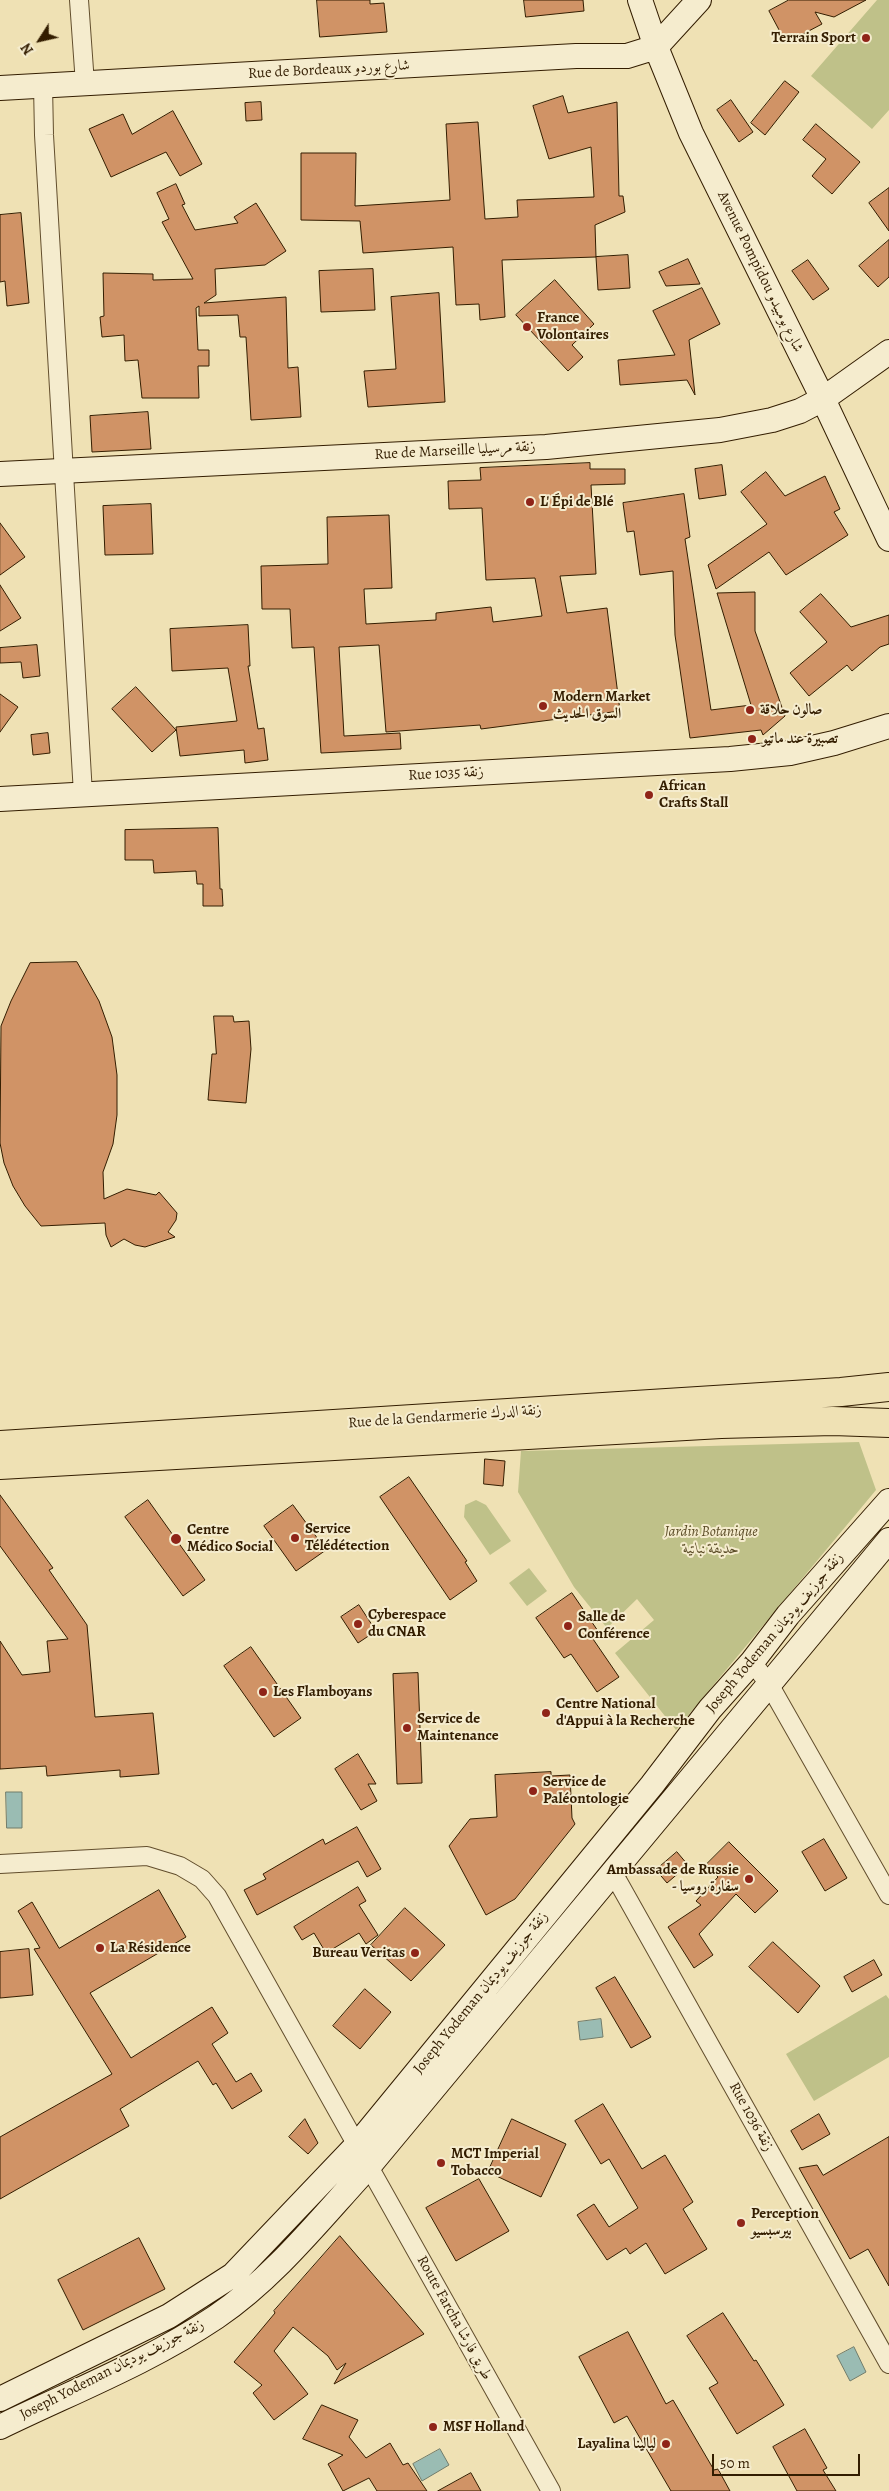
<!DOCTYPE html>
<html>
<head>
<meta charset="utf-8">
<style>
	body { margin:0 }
	#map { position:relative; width:889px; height:2491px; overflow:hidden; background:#efe1b4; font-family:Alegreya,serif }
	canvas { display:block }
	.north { position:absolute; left:15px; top:15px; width:50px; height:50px; -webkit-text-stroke:4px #f5ecce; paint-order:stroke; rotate:235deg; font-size:14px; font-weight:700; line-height:20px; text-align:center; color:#331d00 }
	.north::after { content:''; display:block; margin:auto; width:18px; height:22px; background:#331d00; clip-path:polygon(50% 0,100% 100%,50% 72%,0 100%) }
	.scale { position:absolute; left:712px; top:2454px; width:148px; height:22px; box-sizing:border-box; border:2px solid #331d00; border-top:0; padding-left:6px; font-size:15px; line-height:18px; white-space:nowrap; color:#331d00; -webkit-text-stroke:4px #f5ecce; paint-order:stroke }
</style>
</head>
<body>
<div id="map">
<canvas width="889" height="2491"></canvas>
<div class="north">N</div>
<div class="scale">50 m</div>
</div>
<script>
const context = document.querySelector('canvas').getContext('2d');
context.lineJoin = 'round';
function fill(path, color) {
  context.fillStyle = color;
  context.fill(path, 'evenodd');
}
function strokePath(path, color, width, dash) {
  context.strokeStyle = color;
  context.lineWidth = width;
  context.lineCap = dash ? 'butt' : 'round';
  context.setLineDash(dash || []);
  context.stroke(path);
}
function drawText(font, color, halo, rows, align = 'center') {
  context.font = font + ' Alegreya,Amiri,serif';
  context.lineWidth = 4;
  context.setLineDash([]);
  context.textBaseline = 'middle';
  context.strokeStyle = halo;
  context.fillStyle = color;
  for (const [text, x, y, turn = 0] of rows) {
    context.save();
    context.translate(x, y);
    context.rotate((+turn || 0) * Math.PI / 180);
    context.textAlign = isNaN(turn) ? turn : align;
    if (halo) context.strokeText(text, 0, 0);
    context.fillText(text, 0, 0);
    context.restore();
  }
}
fill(new Path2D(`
	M877 0H889V110L872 129 811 76Z
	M859 1442 876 1490 676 1730 615 1653 654 1620 637 1599 607 1628 574 1587 518 1492 521 1451Z
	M476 1500 486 1505 511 1541 490 1555 464 1517 465 1505Z
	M529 1568 547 1591 527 1606 509 1583Z
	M886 1995 889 1999V2057L814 2101 786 2054Z`), '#bfc189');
const water = new Path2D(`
	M6 1792H22V1828H7Z
	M601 2019 603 2037 580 2040 578 2022Z
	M854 2347 866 2372 850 2381 837 2356Z
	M440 2449 449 2465 422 2481 413 2464Z`);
fill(water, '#9abcb3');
strokePath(water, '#717c6b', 1);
const building = new Path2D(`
	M317 0H370V4L384 3 387 32 320 37Z
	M524 0H583L584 11 526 17Z
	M789 0H866L834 17 815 12 822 24 786 43 769 11Z
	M785 81 799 92 765 135 751 123Z
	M563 96 568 113 617 102 619 196H623L625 212 595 225 596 257 502 260 505 317 480 320 479 304 456 305 453 247 363 253 360 221 301 220V153H356L355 206 450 200 446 124 478 122 485 219 518 217 517 200 594 197 591 147 549 159 533 106Z
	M731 100 753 132 739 142 717 110Z
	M261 102 262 120 246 121 245 103Z
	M173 111 202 164 180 176 166 152 111 177 89 129 123 114 132 134Z
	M816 124 860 162 832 194 812 176 826 159 803 140Z
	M176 184 185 204 182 205 195 230 238 223 234 217 256 203 286 251 265 265 215 269 216 295 204 303 286 297 288 368 298 367 301 417 251 420 246 337H240L238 315 199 316V306L196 308 198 350H209V366H198L199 398H142L138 360 125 361 124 335 102 337 100 317 104 316 103 273 153 274V280L193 279 162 222 169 219 157 193Z
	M889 188V231L869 203Z
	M21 213 29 303 7 306 5 281 0 282V215Z
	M889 240V277L878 287 859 266Z
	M628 255 630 288 598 290 596 257Z
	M688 259 700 284 666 286 659 272Z
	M808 260 829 289 813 300 792 271Z
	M373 269 375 310 321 312 319 271Z
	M555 280 594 324 572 345 583 357 568 371 516 315Z
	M702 288 720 324 689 340 695 395 687 380 620 385 618 360 675 355 653 311Z
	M439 293 445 402 368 407 364 371 396 369 391 297Z
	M148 412 151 449 92 452 90 416Z
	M590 463V469H625V484L591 485 596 574 560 576 567 613 607 608 620 711 481 729 480 725 386 732 379 645 339 647 344 736 400 733 401 749 321 753 314 647 292 648 290 609H262L261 566 328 564 327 517 389 515 392 588 364 589 366 624 436 620V613L491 607 493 622 542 616 535 578 486 580 482 508 449 509 448 481 481 480 480 468Z
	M722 465 726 495 699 499 695 469Z
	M766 472 785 496 825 476 840 509 834 512 848 535 786 575 769 552 716 589 708 565 767 524 741 492Z
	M684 494 690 537 685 539 711 710 751 705 717 593 755 592V631L785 716 763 735 761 730 690 738 675 635 673 571 640 575 634 531 627 532 623 503Z
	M151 504 153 554 105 555 103 506Z
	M0 523 25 557 0 575Z
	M0 585 21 618 0 631Z
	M821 594 851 627 889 615V644L880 647 852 671 847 665 809 696 790 673 827 642 800 612Z
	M248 625 250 666H248L258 729 264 728 268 760 245 763 244 750 180 756 176 727 237 721 228 668 172 671 170 629Z
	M37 645 40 676 23 678 21 662 0 663V648Z
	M136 687 176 730 152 752 112 709Z
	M0 694 18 707 0 732Z
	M48 733 50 753 33 755 31 735Z
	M218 828 220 889H222L223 906H203V884H197L196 871 154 873 153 860H125V830Z
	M77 962 99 1001 112 1037 117 1075V1115L113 1144 103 1172 104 1199 127 1189 156 1195 159 1192 177 1213 176 1220 168 1232 175 1237 145 1247 135 1245 124 1239 111 1247 106 1235 105 1223 41 1226 25 1206 13 1186 4 1163 0 1143 1 1026 11 1001 30 963Z
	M214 1016H233L234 1022 249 1021 251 1049 246 1103 208 1100 212 1054H216Z
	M485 1459 505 1461 503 1486 484 1484Z
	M409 1477 467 1561 465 1562 477 1581 450 1600 380 1497Z
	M0 1495 53 1568 49 1570 87 1625 95 1717 153 1713 159 1774 120 1777V1770L47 1776 46 1766 0 1769V1641L22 1675 50 1672 47 1641 68 1639 0 1546Z
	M148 1500 205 1580 183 1596 125 1517Z
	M293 1505 326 1550 296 1571 264 1526Z
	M572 1593 600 1634 593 1639 619 1677 597 1692 571 1654 564 1658 536 1618Z
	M359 1605 376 1631 358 1643 341 1617Z
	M251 1647 301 1718 274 1737 224 1666Z
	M418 1673 422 1783 397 1784 393 1674Z
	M358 1754 376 1784H368L377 1801 361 1810 335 1769Z
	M551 1772V1776L570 1775 572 1818 575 1824 515 1899 486 1915 449 1846 470 1819 497 1817 495 1775Z
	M357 1827 381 1869 367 1877 358 1861 257 1915 244 1890 266 1879 263 1874 323 1839 325 1844Z
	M824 1839 847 1878 825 1891 802 1852Z
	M729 1842 778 1891 755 1913 736 1894 699 1934 713 1955 694 1968 668 1927 701 1905 696 1901 718 1877 706 1865Z
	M677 1852 688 1865 667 1883 656 1870Z
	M358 1887 366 1901 359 1905 378 1935 366 1944 359 1933 326 1953 314 1933 302 1940 294 1927Z
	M159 1890 186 1937 90 1993 131 2058 212 2007 228 2033 212 2044 236 2082 251 2073 262 2091 232 2109 216 2083 213 2085 198 2061 120 2109 129 2126 0 2199V2137L112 2074 34 1949 40 1948 18 1911 32 1902 59 1948Z
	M405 1908 445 1945 411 1981 371 1945Z
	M773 1942 820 1986 798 2013 749 1967Z
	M29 1949 33 1995 0 1998V1952Z
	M874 1960 882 1975 852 1992 844 1977Z
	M615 1977 651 2037 631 2048 596 1988Z
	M365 1989 391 2012 360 2049 333 2026Z
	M603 2104 642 2169 665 2155 693 2202 683 2209 707 2249 665 2274 646 2243 630 2254 626 2248 607 2260 577 2215 594 2204 609 2227 638 2208 609 2159 601 2164 575 2121Z
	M819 2114 830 2134 802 2150 791 2131Z
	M305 2119 318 2143 308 2154 289 2137Z
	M512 2119 566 2144 541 2197 488 2172Z
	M889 2137V2286L868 2249 850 2259 799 2168 817 2165 823 2175Z
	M479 2179 509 2231 456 2261 426 2208Z
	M340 2236 424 2334 334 2384 346 2363 337 2370 328 2356 293 2327 274 2351 308 2394 274 2420 253 2393 262 2385 234 2362 275 2313 274 2311Z
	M139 2238 165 2289 83 2330 58 2280Z
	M723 2313 754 2361 756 2360 784 2405 737 2434 709 2388 718 2383 687 2336Z
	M628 2332 666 2404 673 2400 714 2470 718 2469 730 2491H671L627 2416 614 2423 579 2357Z
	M322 2405 358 2420 349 2437 366 2458 390 2443 403 2465 408 2463 427 2491H377L369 2478 343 2491 328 2464 343 2455 303 2439Z
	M805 2429 827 2468 823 2470 836 2491H797L773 2447Z
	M471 2473 481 2491H438Z`);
fill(building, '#d09366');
strokePath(building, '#331d00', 1);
const street = new Path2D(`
	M79 0 85 84
	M43 85 44 135 83 794
	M752 1662 769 1684 889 1895
	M0 1864 147 1856 180 1866 202 1879 217 1896 551 2491
	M612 1871 889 2364`);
const secondary = new Path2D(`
	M640 0 656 47 691 133 823 399 889 539
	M0 88 576 56H627L656 47 699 0
	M0 474 546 447 720 430 772 420 800 411 823 399 889 352
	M0 799 730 759 790 753 834 743 889 726
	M0 2399 169 2316 233 2275 357 2145 652 1785 710 1709 752 1662 788 1615 889 1501
	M0 2427C72 2392 149 2362 216 2317 275 2277 321 2218 369 2166L889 1540`);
const primary = new Path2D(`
	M0 1445 841 1392 889 1387
	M0 1465 721 1424 833 1421 889 1423`);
strokePath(street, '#624e2d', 20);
strokePath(secondary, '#331d00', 26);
strokePath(primary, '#331d00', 30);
strokePath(street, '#f5ecce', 18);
strokePath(secondary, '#f5ecce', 24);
strokePath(primary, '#efe1b4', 28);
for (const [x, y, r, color] of [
	[866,38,5,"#8f2418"],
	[527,327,5,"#8f2418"],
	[530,502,5,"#8f2418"],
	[543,706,5,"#8f2418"],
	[750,710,5,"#8f2418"],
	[752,739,5,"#8f2418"],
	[649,795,5,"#8f2418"],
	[295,1538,5,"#8f2418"],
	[176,1539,6,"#8f2418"],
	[358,1624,5,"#8f2418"],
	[568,1626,5,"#8f2418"],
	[263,1692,5,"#8f2418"],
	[546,1713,5,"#8f2418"],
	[407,1728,5,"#8f2418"],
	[533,1791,5,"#8f2418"],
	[749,1879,5,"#8f2418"],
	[100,1948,5,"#8f2418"],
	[415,1953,5,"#8f2418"],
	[441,2163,5,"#8f2418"],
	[741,2223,5,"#8f2418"],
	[433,2427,5,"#8f2418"],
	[666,2444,5,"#8f2418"]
]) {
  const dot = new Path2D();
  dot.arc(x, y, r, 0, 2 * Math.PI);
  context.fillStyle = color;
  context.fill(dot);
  strokePath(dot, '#f5ecce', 2);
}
drawText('bold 15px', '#331d00', '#f5ecce', [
	["Terrain Sport",856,38,"right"],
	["France",537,318],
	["Volontaires",537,335],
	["L' Épi de Blé",540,502],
	["Modern Market",553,697],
	["السوق الحديث",553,714],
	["صالون حلاقة",760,710],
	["تصبيرة عند ماتيو",762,739],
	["African",659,786],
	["Crafts Stall",659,803],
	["Service",305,1529],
	["Télédétection",305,1546],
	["Centre",187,1530],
	["Médico Social",187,1547],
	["Cyberespace",368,1615],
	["du CNAR",368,1632],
	["Salle de",578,1617],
	["Conférence",578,1634],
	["Les Flamboyans",273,1692],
	["Centre National",556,1704],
	["d'Appui à la Recherche",556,1721],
	["Service de",417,1719],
	["Maintenance",417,1736],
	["Service de",543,1782],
	["Paléontologie",543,1799],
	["Ambassade de Russie",739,1870,"right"],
	["- سفارة روسيا",739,1887,"right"],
	["La Résidence",110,1948],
	["Bureau Veritas",405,1953,"right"],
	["MCT Imperial",451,2154],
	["Tobacco",451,2171],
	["Perception",751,2214],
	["بيرسبسيو",751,2231],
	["MSF Holland",443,2427],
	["Layalina ليالينا",656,2444,"right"]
], 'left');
drawText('15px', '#331d00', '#f5ecce', [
	["Rue de Bordeaux شارع بوردو",329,70,-3],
	["Avenue Pompidou شارع بومبيدو",760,272,64],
	["Rue de Marseille زنقة مرسيليا",455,451,-3],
	["Rue 1035 زنقة",446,774,-3],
	["Rue de la Gendarmerie زنقة الدرك",445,1417,-4],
	["Joseph Yodeman زنقة جوزيف يوديمان",775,1633,-50],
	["Joseph Yodeman زنقة جوزيف يوديمان",481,1993,-51],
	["Rue 1036 زنقة",751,2117,61],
	["Route Farcha طريق فارشا",454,2318,61],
	["Joseph Yodeman زنقة جوزيف يوديمان",112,2370,-27]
]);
drawText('italic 15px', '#5d4e29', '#f5ecce', [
	["Jardin Botanique",711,1532],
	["حديقة نباتية",711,1549]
]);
</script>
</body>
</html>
